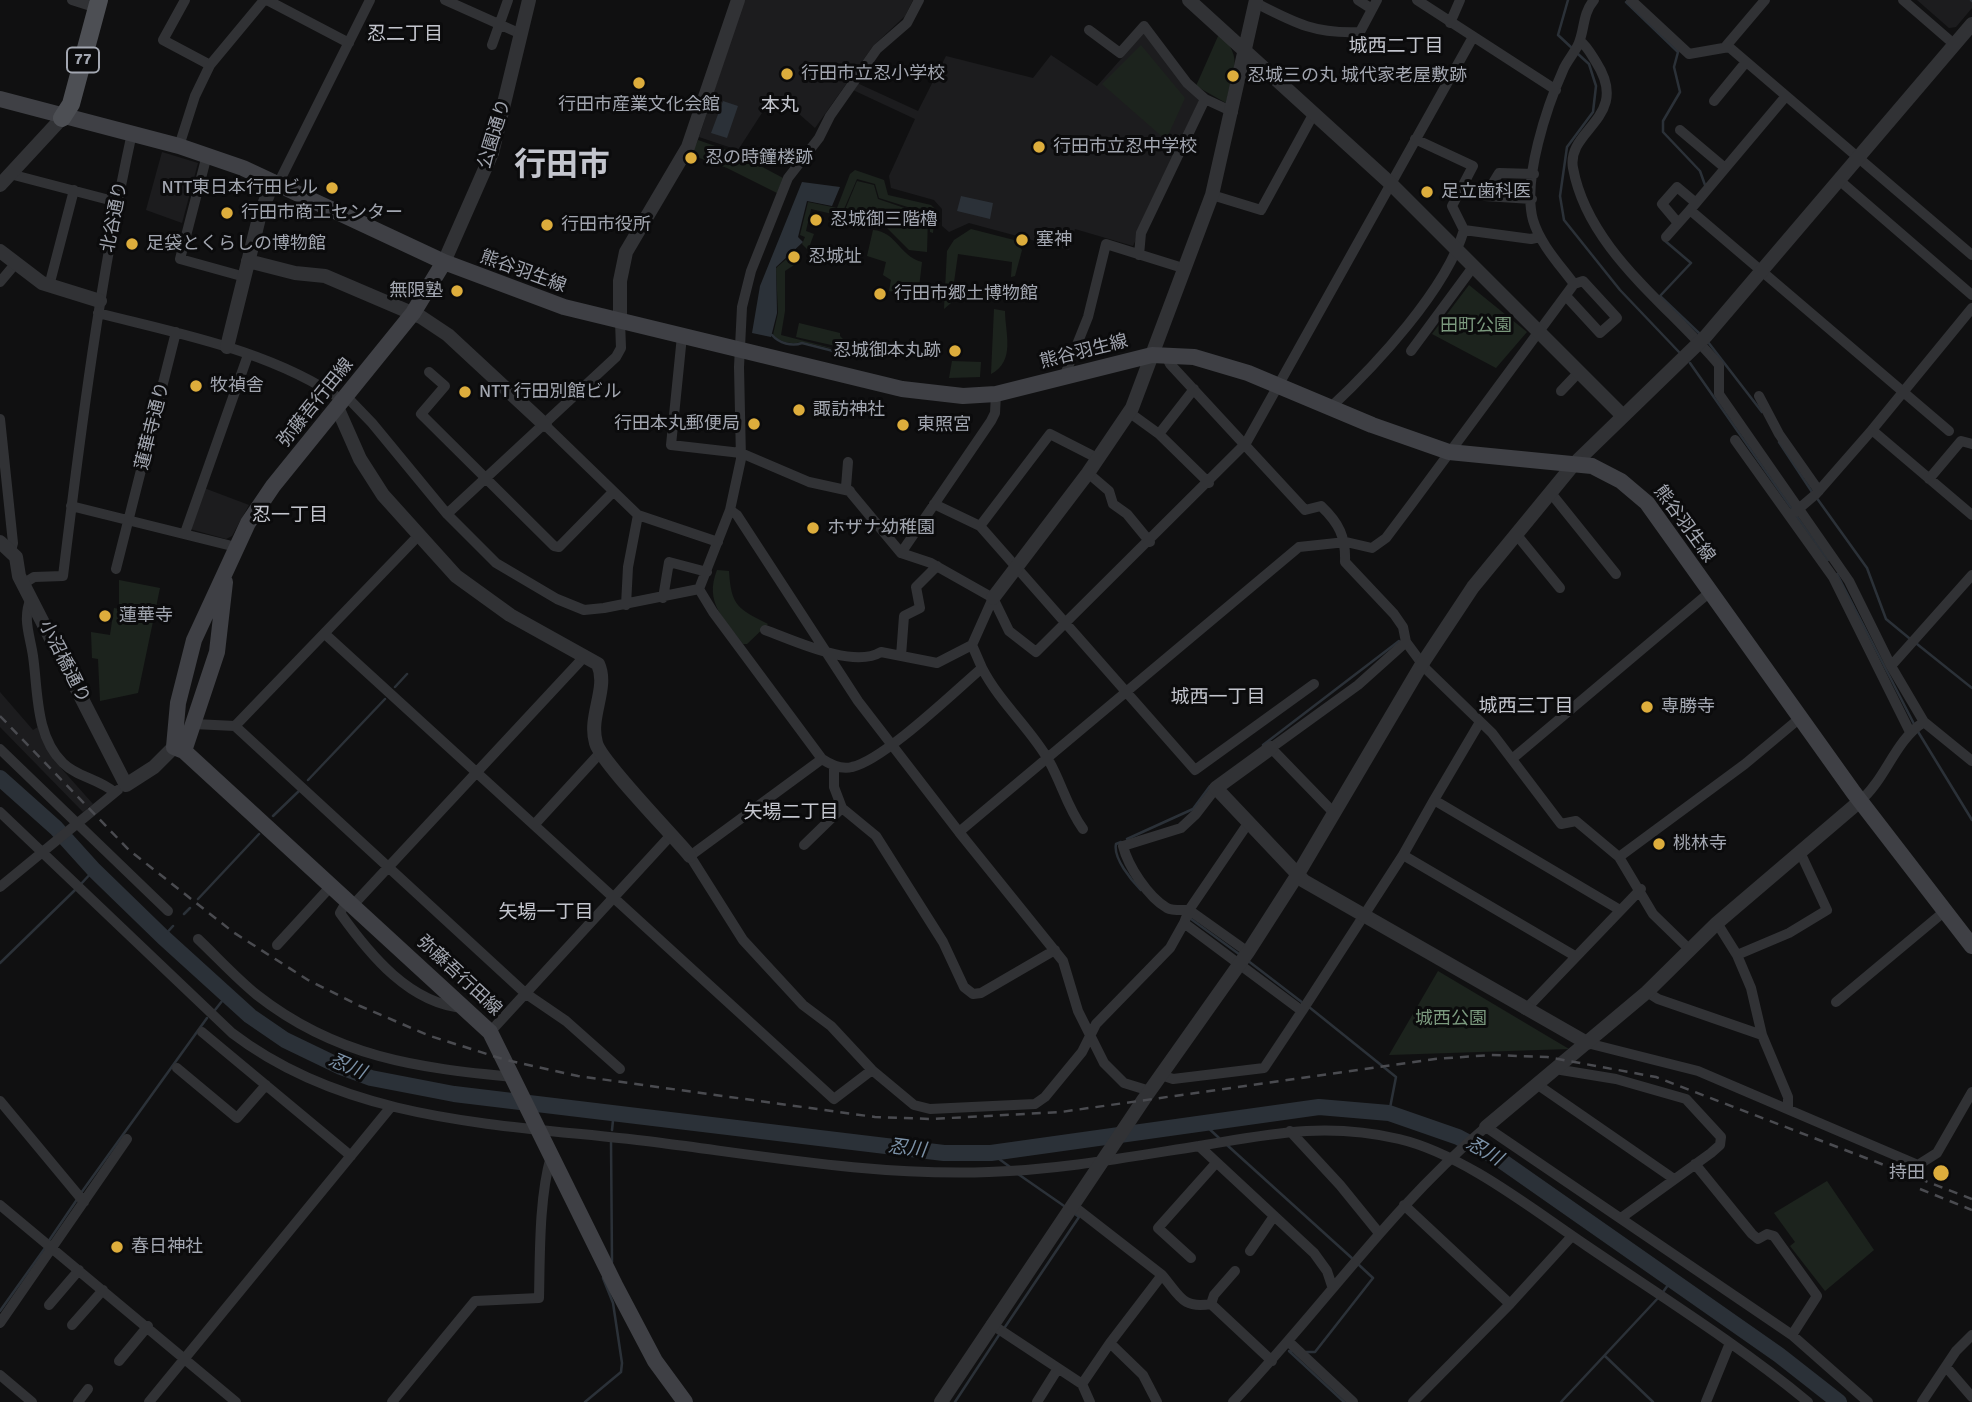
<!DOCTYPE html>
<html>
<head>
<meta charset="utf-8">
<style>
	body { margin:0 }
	canvas { display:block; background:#101011 }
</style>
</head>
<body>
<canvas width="1972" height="1402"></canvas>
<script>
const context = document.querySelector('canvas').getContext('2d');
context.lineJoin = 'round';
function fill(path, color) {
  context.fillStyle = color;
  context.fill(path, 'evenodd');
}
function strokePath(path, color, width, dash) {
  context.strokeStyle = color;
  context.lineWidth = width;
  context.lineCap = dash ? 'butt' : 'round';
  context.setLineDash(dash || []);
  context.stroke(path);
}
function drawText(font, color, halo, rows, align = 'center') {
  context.font = font + ' Signika,"Noto Sans JP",sans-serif';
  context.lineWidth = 6;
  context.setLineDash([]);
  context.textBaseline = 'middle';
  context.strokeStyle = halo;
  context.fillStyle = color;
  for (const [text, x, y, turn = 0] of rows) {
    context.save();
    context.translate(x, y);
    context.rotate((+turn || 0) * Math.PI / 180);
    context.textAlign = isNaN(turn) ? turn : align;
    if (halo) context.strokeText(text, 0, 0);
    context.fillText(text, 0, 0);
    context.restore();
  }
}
fill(new Path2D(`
	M744 0H913L905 16 873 46 815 128 798 113 769 102 738 150 699 137Z
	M1917 0H1972V8L1956 27 1949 28Z
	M1145 32 1200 98 1133 246 1075 229 1069 250 969 223 949 232 942 226V209L934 200 891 188 889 176 915 119 853 90 857 83 918 111 946 56 1033 78 1051 55 1097 86Z
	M162 152 198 163 182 223 146 210Z
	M204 488 249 505 232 536 226 539 190 529Z
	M0 692 33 730 38 727 52 758 93 804 83 812 0 727Z`), '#1c1c1e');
fill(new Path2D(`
	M1219 34C1245 57 1232 72 1226 103L1196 86Z
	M1141 45 1185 98 1166 140 1102 84Z
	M698 140 738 154 783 178 777 193 727 168 691 155Z
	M855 170 884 180 888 195 931 205 935 209 933 233 930 232V214L879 198 875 184 857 179 841 216 811 209 806 231 814 234 808 250 802 244 805 237 800 235 808 202 837 208 850 174Z
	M857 181 874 185 878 199 928 216 927 252 909 250 887 228 844 223 842 217Z
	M971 229 1014 240 1022 250 1015 276 1011 277 1012 262 958 254 951 303 944 309 947 251 954 240Z
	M873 230C897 232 899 256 922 262L918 296 889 291 891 280 883 275 886 262 867 256Z
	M790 256 797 263 785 271V311L781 335 847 352 802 342C793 345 779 342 773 335L778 313 776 268Z
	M1469 285 1527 332 1496 368 1432 334Z
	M994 309 1005 311C1005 333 1016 361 991 374Z
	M799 323 840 333V336L849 345V349L796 337Z
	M952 361 981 362 980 377 949 378Z
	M717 570 729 571C731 606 738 609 768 624L747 644H743C724 618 704 603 717 570Z
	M119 580 160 588 138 693 100 701 98 659 92 658 91 632 110 635 114 608 119 609Z
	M1438 971 1569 1049 1389 1055Z
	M1827 1181 1874 1250 1825 1291 1790 1246 1795 1242 1774 1213Z`), '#1c231d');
fill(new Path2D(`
	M723 101 738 106 727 138 711 133Z
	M802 182 840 187 832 206 807 201 798 237 803 242 776 267 777 313 771 337 752 333 760 286Z
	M961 196 993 203 990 219 957 211Z`), '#2b3138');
strokePath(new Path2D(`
	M1568 0 1558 35 1573 49
	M1971 0 1972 1
	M1626 2 1678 52 1674 67 1680 92 1663 121V132L1700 171 1705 185
	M1578 54 1589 64 1596 86 1593 112 1567 147 1560 196 1564 220 1620 290 1679 352
	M1664 240 1691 263 1660 296 1701 335
	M772 335C779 343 792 347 802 343L845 354
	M1708 342 1762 412
	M1690 363 1792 509
	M1779 442 1812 492
	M1816 497 1867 568 1886 619 1909 638
	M1795 514 1828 560
	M1837 574 1914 724
	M1917 644 1972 688
	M395 687 407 674
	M1917 730 1972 820
	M1263 745 1399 641
	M308 780 385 699
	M273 816 300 790
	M1127 839 1193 809 1210 786
	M1121 842 1116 844C1113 858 1131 880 1141 890
	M80 885 94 870
	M198 899 259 834
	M184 914 190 908
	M1191 919 1239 954
	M163 937 173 926
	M1247 960 1303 1003
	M0 963 75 890
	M1309 1007 1396 1077 1389 1113
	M215 1010 226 996
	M1202 1122 1219 1138
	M612 1130 614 1111
	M611 1141 612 1262
	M1227 1145 1354 1260
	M991 1153 1010 1167
	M1018 1174 1067 1208
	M81 1193 207 1018
	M48 1242 78 1198
	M1663 1292 1671 1281
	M0 1311 45 1248
	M1003 1330 1079 1217 1075 1214
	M1292 1351H1289L1344 1402
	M1306 1352H1315L1373 1278 1359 1265
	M1605 1356 1653 1402
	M585 1402 621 1372 622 1363 613 1303 603 1278
	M955 1402 999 1335
	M1561 1402 1659 1297`), '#2b3138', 2.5);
strokePath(new Path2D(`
	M0 778 56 828 94 870 163 937 250 1016 285 1040 341 1067 371 1078 454 1094 944 1153H991L1319 1107 1389 1113 1458 1137 1499 1159 1779 1355 1839 1402`), '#2b3138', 16);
strokePath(new Path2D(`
	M72 0 97 8
	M185 0 163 40 210 65
	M267 0 349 43
	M445 0 521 34
	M1358 0 1372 9
	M1417 0 1556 90
	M1631 0 1689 54 1729 47 1972 255
	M1903 0 1955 45
	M1256 3C1295 23 1315 34 1360 32L1377 0
	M1450 23 1460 0
	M1089 30 1120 53 1144 26 1187 83 1205 99 1233 112
	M1580 41C1587 46 1591 54 1596 62 1632 118 1566 129 1573 168 1588 250 1668 304 1719 365V394L1849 581 1891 666 1924 722C1895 740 1886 779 1860 801
	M492 45 508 0
	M1726 46 1765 0
	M1714 101 1746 62
	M1680 130 1725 168
	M1415 139 1473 166 1452 206 1464 230
	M179 146 195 96 210 65 264 0
	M207 155 180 259 245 277
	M10 174 117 202
	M1839 180 1972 295
	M278 184 370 0
	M1212 195 1261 210 1314 113
	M1532 199 1485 196 1499 173 1534 174
	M1690 210 1786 96
	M1678 223 1662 204 1677 187 1696 203
	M1666 237 1690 210 1949 431
	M1139 255 1141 233 1205 99
	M0 282 16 263
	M49 286 74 190
	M1566 296 1600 333 1617 318 1583 281 1574 284
	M1972 308 1872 430 1972 515
	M98 313C180 334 272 351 342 400
	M682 336 671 445 741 453 809 482 850 491
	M1411 351 1473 267
	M1165 354 1170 364 1305 510 1321 506C1339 523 1346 537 1345 562L1394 614 1403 627 1406 642 1426 669 1492 733 1561 824 1576 821 1619 857 1653 914 1690 950
	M429 372 445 386 421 414 554 546 559 547 612 493
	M1064 377 1088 317 1106 244 1186 269
	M1561 391 1580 371
	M346 396 372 423 447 514 496 563 557 599 584 610 604 608 699 589 730 510 741 459 739 367 742 307 751 271 788 178 819 138 830 116 877 49 907 23 919 0
	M1759 396 1779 434 1819 491
	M1330 408C1376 365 1446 290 1464 230L1531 239 1540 237
	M1130 413 1159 434 1209 483
	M0 419 13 543 11 551
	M545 425 638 515 718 542
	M1159 434 1194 389
	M1735 440 1833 577 1910 732
	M1088 473 1109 491 1113 504 1127 514 1150 542
	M1929 479 1961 441 1972 444
	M1550 492 1616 574
	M934 504 980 526 1195 770 1314 684
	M71 506 236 547
	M730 510 737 515 858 701 959 832 1299 547 1346 542 1372 548 1386 538 1413 502 1574 284C1560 265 1540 244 1533 220 1522 180 1547 106 1564 68 1568 60 1574 53 1578 45 1585 30 1582 14 1594 0
	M1795 512 1816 494 1872 430
	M447 514 616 357 621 348 620 321
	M980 526 1050 434 1099 459
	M185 533 248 355
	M1516 534 1560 588
	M901 553 991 421 995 413 996 394
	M116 569 176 332
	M23 584 34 577 63 576C81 428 100 279 132 133
	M699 589 713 612 822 759C831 765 841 770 852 767 884 760 955 691 982 668L972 645 993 598 931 563 901 553 846 487 848 462
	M31 598C22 619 30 635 33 656 38 690 35 736 63 763 77 777 99 779 114 792
	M663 598 669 562 707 572
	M993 598 1009 631 1036 652 1246 443 1473 37
	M626 605 628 567 638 515
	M765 630C793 640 853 669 881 652L937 663 972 645
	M325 634 834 1099 872 1070
	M901 656 904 616 920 608 916 587 937 566
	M1891 666 1972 575
	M982 668C1000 703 1031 729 1049 761 1062 784 1067 807 1083 829
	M1480 722 1434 800 1620 910
	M1924 722 1972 761
	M194 724 235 726 419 535
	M235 726 525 993 566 1021 620 1069
	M0 749 168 911
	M822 759 690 856 743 940 803 1005 831 1026 872 1070 914 1105 930 1109 1035 1104 1045 1097 1082 1052 1096 1024 1170 948 1184 923 1302 1011 1403 855
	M1512 759 1710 592
	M834 767V787L842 808 876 836 943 942 964 987 973 994 981 993 1055 950
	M1434 800 1403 855 1575 956
	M0 812 232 1033C355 1127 515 1124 662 1143 770 1157 879 1176 989 1172 1059 1170 1129 1157 1199 1146L1314 1253 1327 1271 1332 1286
	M1334 813 1271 748 1358 685 1406 642
	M534 825 601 752
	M959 832 1063 961 1078 1011 1104 1063 1124 1083 1150 1091
	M804 845 842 808
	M1619 857 1745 764 1800 718
	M0 887 118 790
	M348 899 340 913C370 955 410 1004 464 1008
	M354 904 584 657
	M1184 923 1189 910C1182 910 1173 911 1167 908 1148 897 1128 866 1123 846L1181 828 1196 814 1216 788
	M1717 923 1737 955 1751 988 1762 1035 1788 1097V1109
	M198 939C217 957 236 978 257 995 336 1057 417 1068 514 1077
	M277 945 332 885
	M1248 952 1189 910 1249 822
	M1737 955 1789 933 1827 910 1800 852
	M1647 992 1658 999 1762 1035
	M1836 1002 1945 911
	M1525 1010 1641 889
	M202 1032 351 1156
	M490 1032 672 834
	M1587 1043 1698 1071 1918 1165 1937 1153 1972 1092
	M177 1068 237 1118 266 1085
	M1555 1069 1616 1079 1686 1099 1721 1137 1720 1145 1711 1153 1621 1218
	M1161 1075 1173 1079 1264 1068 1302 1011
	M1538 1085 1674 1179
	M0 1101 84 1202
	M1290 1131 1340 1185 1379 1233
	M1199 1146C1271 1134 1325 1122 1399 1139 1463 1154 1532 1209 1587 1246 1662 1297 1739 1345 1808 1402
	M1695 1164 1752 1234 1758 1239 1767 1234 1774 1236 1817 1296 1792 1335
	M0 1205 236 1402
	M1072 1205 1162 1275 1110 1343
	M1404 1205 1510 1304 1413 1402
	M1250 1251 1274 1216
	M1191 1258 1158 1228 1216 1163
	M1162 1275C1180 1296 1182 1309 1211 1304L1272 1361
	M1211 1304 1214 1295 1235 1271
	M1510 1304 1572 1236
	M49 1305 79 1270
	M0 1323 127 1139
	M991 1324 1082 1384
	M72 1325 103 1290
	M1290 1343 1353 1402
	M119 1361 148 1326
	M1947 1368 1972 1397
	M0 1375 32 1402
	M78 1402 88 1389
	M149 1402 390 1108
	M392 1402 475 1301 539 1298C540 1254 539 1198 551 1156
	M1037 1402 1057 1370
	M1090 1402 1082 1384 1110 1343 1143 1375 1157 1402
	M1233 1402C1320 1311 1390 1208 1486 1127L1792 1335 1868 1402
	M1706 1402 1730 1343
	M1922 1402 1956 1351 1972 1335`), '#313235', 10);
strokePath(new Path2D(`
	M1189 0 1390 183 1623 416
	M0 185 62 118
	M0 251 42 283 100 301
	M248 261 295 273 325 276 421 317 448 335 545 425
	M444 262 492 153 529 0
	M620 321V281L626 252 688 147 738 0
	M227 347 259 218 273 181
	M337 407 360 459 383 495 456 576 510 615 598 664C609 688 588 716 596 743 601 762 672 834 690 856
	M0 542 16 557 19 576 126 785 154 767 174 747
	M993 598 1088 473 1132 408 1212 195 1256 0
	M1271 748 1216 788 1304 881 1587 1043
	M1486 1127 1647 992 1717 923 1860 801
	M941 1402 1144 1099 1248 952 1298 874 1422 664 1473 587 1574 464 1706 336 1972 24`), '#313235', 14);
strokePath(new Path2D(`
	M0 99 179 146 243 168 444 262 564 307 902 389 963 396 996 394 1152 355 1194 357 1248 373 1372 425 1449 452 1592 466 1621 481 1647 503 1854 793 1972 946
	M444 262 413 313 273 486 248 523 194 640 178 703 174 747 184 751 490 1032 616 1287 655 1361 685 1402
	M184 751 217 652 225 582`), '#3f4045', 16);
strokePath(new Path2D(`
	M62 118 71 104 99 0`), '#4d4f54', 18);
strokePath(new Path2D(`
	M0 716 129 850 233 932 308 980 360 1006 430 1036 506 1060 578 1076 875 1117 931 1119 1061 1112 1435 1059 1491 1055 1547 1057 1656 1077 1972 1199
	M1920 1189 1972 1210`), '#4a4b50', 2.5, [9, 7]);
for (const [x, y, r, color] of [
	[787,74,7,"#ddad3c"],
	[1233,76,7,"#ddad3c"],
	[639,83,7,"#ddad3c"],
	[1039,147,7,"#ddad3c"],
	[691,158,7,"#ddad3c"],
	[332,188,7,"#ddad3c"],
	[1427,192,7,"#ddad3c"],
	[227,213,7,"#ddad3c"],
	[816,220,7,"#ddad3c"],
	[547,225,7,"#ddad3c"],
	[1022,240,7,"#ddad3c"],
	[132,244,7,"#ddad3c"],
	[794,257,7,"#ddad3c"],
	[457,291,7,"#ddad3c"],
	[880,294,7,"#ddad3c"],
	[955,351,7,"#ddad3c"],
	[196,386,7,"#ddad3c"],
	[465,392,7,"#ddad3c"],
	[799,410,7,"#ddad3c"],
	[754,424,7,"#ddad3c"],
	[903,425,7,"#ddad3c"],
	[813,528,7,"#ddad3c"],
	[105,616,7,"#ddad3c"],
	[1647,707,7,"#ddad3c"],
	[1659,844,7,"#ddad3c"],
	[1941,1173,9,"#ddad3c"],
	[117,1247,7,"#ddad3c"]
]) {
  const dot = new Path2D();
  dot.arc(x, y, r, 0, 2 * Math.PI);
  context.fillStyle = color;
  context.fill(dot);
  strokePath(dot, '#0b0b0c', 2.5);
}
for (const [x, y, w] of [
	[83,60,32]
]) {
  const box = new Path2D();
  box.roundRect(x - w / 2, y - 12.5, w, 25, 5);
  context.fillStyle = '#0b0b0c';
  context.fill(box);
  strokePath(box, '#a2a6b0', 2);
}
drawText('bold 16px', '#a2a6b0', null, [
	["77",83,60]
]);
drawText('18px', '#a2a6b0', '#0b0b0c', [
	["行田市立忍小学校",801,74],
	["忍城三の丸 城代家老屋敷跡",1247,76],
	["行田市産業文化会館",639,105,"center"],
	["行田市立忍中学校",1053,147],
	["忍の時鐘楼跡",705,158],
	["NTT東日本行田ビル",318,188,"right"],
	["足立歯科医",1441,192],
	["行田市商工センター",241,213],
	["忍城御三階櫓",830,220],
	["行田市役所",561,225],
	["塞神",1036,240],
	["足袋とくらしの博物館",146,244],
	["忍城址",808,257],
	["無限塾",443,291,"right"],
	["行田市郷土博物館",894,294],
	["忍城御本丸跡",941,351,"right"],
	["牧禎舎",210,386],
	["NTT 行田別館ビル",479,392],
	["諏訪神社",813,410],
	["行田本丸郵便局",740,424,"right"],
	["東照宮",917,425],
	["ホザナ幼稚園",827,528],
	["蓮華寺",119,616],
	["専勝寺",1661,707],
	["桃林寺",1673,844],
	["持田",1925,1173,"right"],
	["春日神社",131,1247]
], 'left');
drawText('18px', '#a2a6b0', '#0b0b0c', [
	["公園通り",495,134,-73],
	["北谷通り",115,217,-79],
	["熊谷羽生線",523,272,20],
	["熊谷羽生線",1084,352,-14],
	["弥藤吾行田線",316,403,-51],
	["蓮華寺通り",153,426,-76],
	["熊谷羽生線",1684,524,54],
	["小沼橋通り",64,662,63],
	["弥藤吾行田線",459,976,43]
]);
drawText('18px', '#7b997e', '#0b0b0c', [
	["田町公園",1476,326],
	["城西公園",1451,1019]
]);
drawText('19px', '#c3c5cd', '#0b0b0c', [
	["忍二丁目",405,35],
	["城西二丁目",1396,47],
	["本丸",780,106],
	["忍一丁目",290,516],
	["城西一丁目",1218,698],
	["城西三丁目",1526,707],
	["矢場二丁目",791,813],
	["矢場一丁目",546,913]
]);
drawText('italic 19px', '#7c92a8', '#0b0b0c', [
	["忍川",347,1067,23],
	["忍川",907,1149,7],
	["忍川",1484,1152,30]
]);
drawText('bold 32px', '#c3c5cd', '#0b0b0c', [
	["行田市",562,167]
]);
</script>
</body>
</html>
